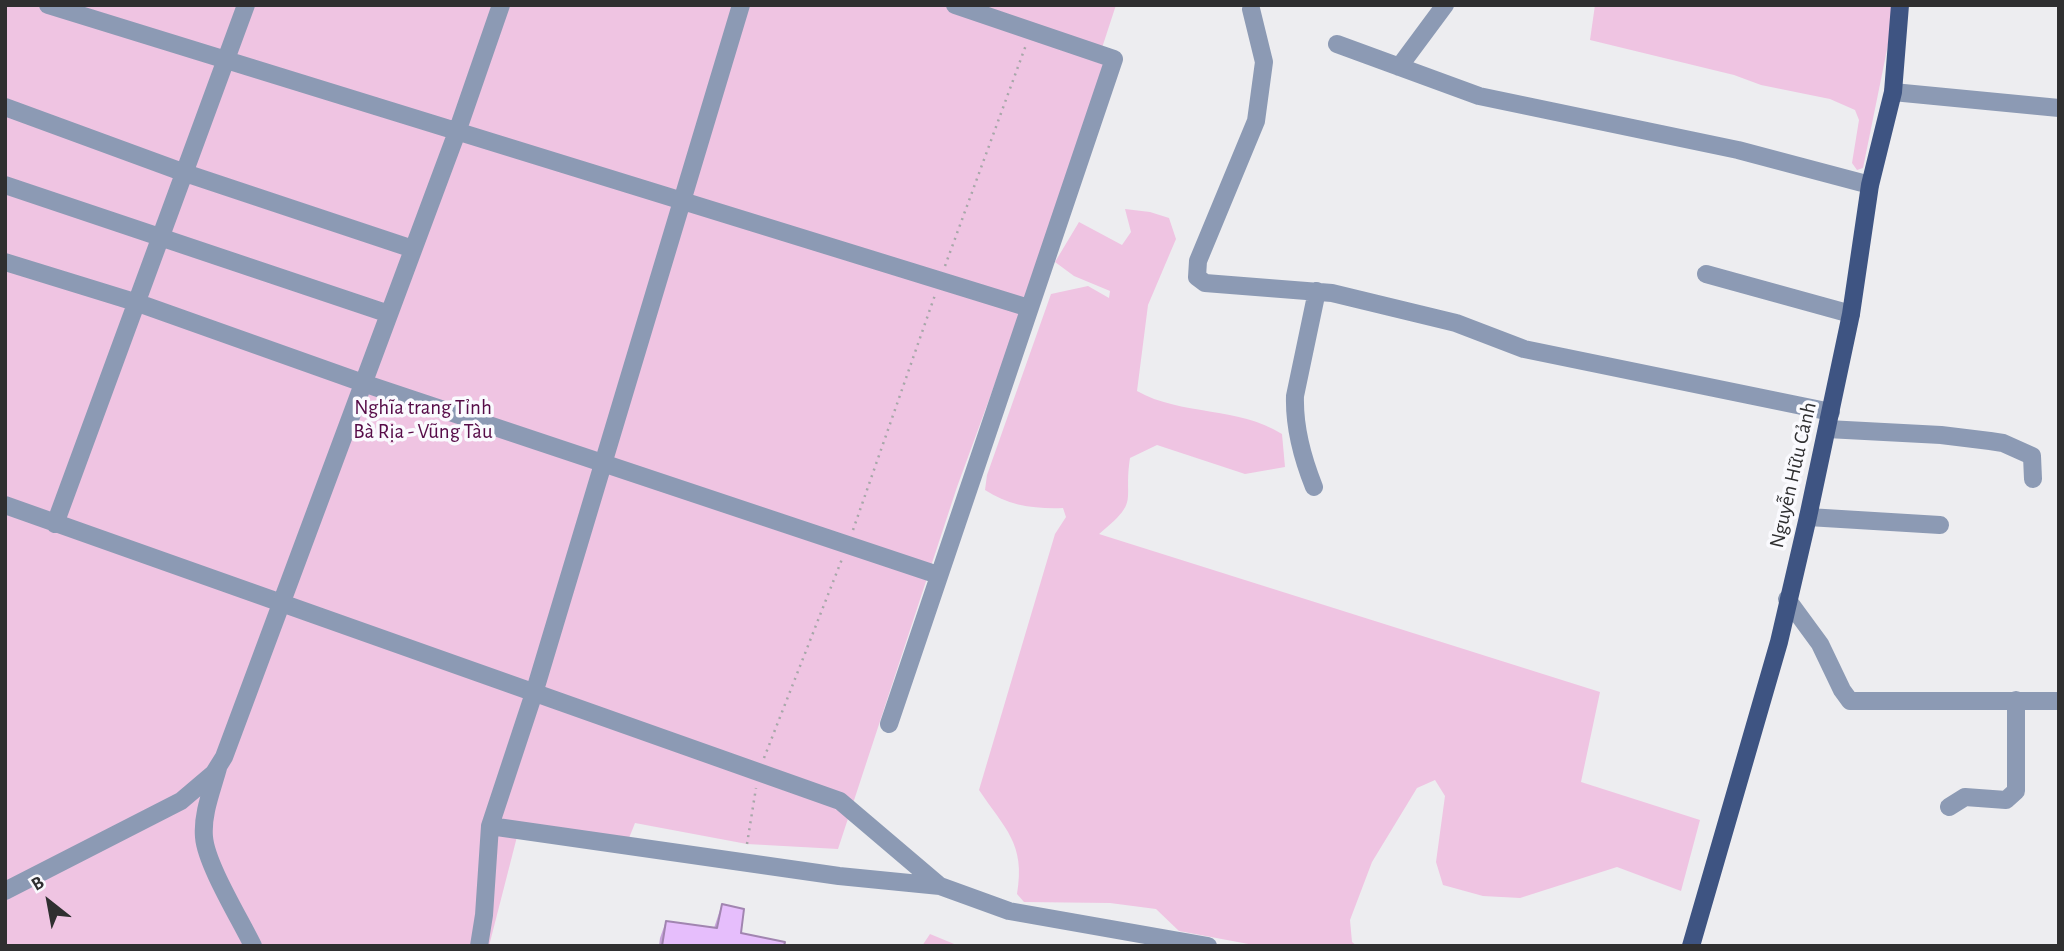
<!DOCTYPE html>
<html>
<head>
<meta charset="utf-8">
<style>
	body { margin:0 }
	#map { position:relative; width:2064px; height:951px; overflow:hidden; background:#ededf0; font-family:"Alegreya Sans",sans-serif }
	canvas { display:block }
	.frame { position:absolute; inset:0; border:7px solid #2f2f30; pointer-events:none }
	.north { position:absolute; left:14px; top:867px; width:70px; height:70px; -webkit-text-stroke:5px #fafafe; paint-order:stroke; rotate:329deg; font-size:19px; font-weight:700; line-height:28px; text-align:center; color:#2f2f30 }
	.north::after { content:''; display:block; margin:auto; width:24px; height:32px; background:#2f2f30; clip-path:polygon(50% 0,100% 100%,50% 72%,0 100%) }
</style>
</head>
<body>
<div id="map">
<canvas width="2064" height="951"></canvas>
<div class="frame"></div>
<div class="north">B</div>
</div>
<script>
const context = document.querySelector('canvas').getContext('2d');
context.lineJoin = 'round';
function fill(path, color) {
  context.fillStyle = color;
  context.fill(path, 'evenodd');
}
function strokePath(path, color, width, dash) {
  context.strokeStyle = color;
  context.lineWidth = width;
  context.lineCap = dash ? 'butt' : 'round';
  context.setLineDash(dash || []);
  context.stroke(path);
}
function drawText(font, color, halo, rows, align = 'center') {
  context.font = font + ' "Alegreya Sans",sans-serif';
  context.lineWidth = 7;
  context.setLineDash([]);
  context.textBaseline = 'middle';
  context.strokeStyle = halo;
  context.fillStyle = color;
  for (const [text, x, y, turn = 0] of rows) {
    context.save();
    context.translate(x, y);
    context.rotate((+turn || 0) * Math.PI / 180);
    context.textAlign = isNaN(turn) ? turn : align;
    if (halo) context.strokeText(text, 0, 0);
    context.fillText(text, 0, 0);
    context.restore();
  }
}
fill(new Path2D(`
	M5 5H1116L1100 54 1114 59 957 487 838 849 747 844 635 823 627 843 520 825 489 946H5Z
	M1595 5H1892V25L1863 168 1857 170 1852 163 1859 120 1855 110 1830 99 1761 85 1734 75 1590 40Z
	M1125 209 1150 212 1169 218 1176 239 1148 305 1137 391C1181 416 1238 406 1282 434L1285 467 1245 474 1157 445 1130 458C1123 503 1141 500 1099 534L1600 692 1581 782 1700 820 1681 891 1617 867 1520 898 1483 896 1443 885 1436 862 1445 796 1435 780 1417 788 1372 862 1350 920 1352 942 1357 946H1259L1179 931 1156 909 1110 903 1024 902 1017 894C1026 843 1004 828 979 790L1055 534 1066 517 1063 508C1035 509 1009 506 985 490L987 475 1051 294 1088 286 1109 298 1110 291 1074 276 1055 262 1079 222 1122 245 1131 232Z
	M930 934 959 946H922Z`), '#efc4e2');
strokePath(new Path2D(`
	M945 266 1026 45
	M853 530 935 295
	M764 758 842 559
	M747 844 756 788`), '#a7a7a9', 2.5, [2, 5]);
strokePath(new Path2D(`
	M48 5 1029 308
	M1251 9 1264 62 1256 121 1198 261 1197 277 1205 283 1332 293 1456 323 1524 349 1831 412
	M1337 44 1479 96 1738 150 1870 185
	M1399 67 1445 5
	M1893 92 2059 108
	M5 107 185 173 413 249
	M5 185 389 314
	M5 262 138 303 363 383 938 575
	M1706 274 1851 314
	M1827 429 1941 435 1990 441 2003 443 2032 456 2033 479
	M1314 487C1302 457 1294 428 1295 396L1317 291
	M5 505 840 801 940 886
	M1808 517 1940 525
	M55 524 246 5
	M1787 599 1820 644 1842 690 1850 701H2059
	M889 724 1114 59 955 5
	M218 768C212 790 202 814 204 837 206 864 240 919 253 946
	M1949 807 1965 797 2006 800 2016 791V700
	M490 826 839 876 940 886 1009 911 1208 946
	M5 891 181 801 214 773 224 757 457 132 501 5
	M479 946 484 915 490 826 535 690 741 5`), '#8c9ab4', 18);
strokePath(new Path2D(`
	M1691 946 1779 642 1808 517 1851 314 1870 185 1893 92 1900 5`), '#3e5482', 18);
fill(new Path2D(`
	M722 904 741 933 784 946H659L660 938 666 921 714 928Z`), '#c6a3d9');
const building = new Path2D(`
	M722 904 744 909 741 933 785 942 784 946H662L666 921 717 928Z`);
fill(building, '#e6befc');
strokePath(building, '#a185b0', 2);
drawText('21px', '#560b47', '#fafafe', [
	["Nghĩa trang Tỉnh",423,408],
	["Bà Rịa - Vũng Tàu",423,432]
]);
drawText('21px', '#2f2f30', '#fafafe', [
	["Nguyễn Hữu Cảnh",1793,475,-77]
]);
</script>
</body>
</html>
